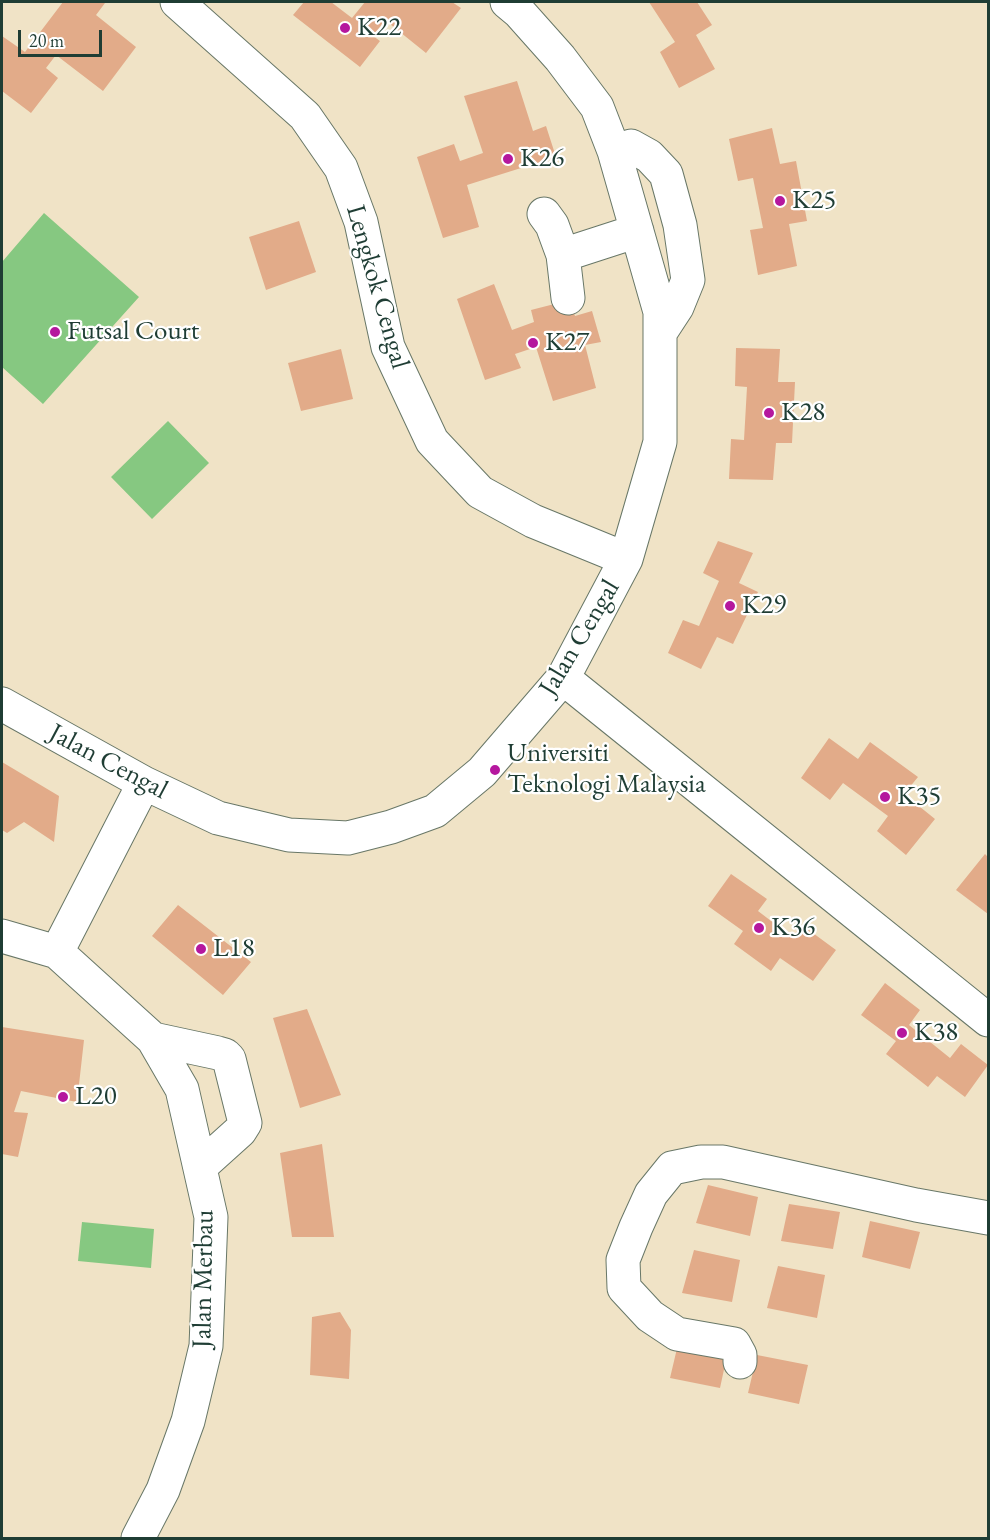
<!DOCTYPE html>
<html>
<head>
<meta charset="utf-8">
<style>
	body { margin:0 }
	#map { position:relative; width:990px; height:1540px; overflow:hidden; background:#f0e3c6; font-family:"EB Garamond",serif }
	canvas { display:block }
	.frame { position:absolute; inset:0; border:3px solid #1f3d34; pointer-events:none }
	.scale { position:absolute; left:18px; top:30px; width:84px; height:27px; box-sizing:border-box; border:3px solid #1f3d34; border-top:0; padding-left:8px; font-size:18px; line-height:21px; white-space:nowrap; color:#1f3d34; -webkit-text-stroke:4px #fff; paint-order:stroke }
</style>
</head>
<body>
<div id="map">
<canvas width="990" height="1540"></canvas>
<div class="frame"></div>
<div class="scale">20 m</div>
</div>
<script>
const context = document.querySelector('canvas').getContext('2d');
context.lineJoin = 'round';
function fill(path, color) {
  context.fillStyle = color;
  context.fill(path, 'evenodd');
}
function strokePath(path, color, width, dash) {
  context.strokeStyle = color;
  context.lineWidth = width;
  context.lineCap = dash ? 'butt' : 'round';
  context.setLineDash(dash || []);
  context.stroke(path);
}
function drawText(font, color, halo, rows, align = 'center') {
  context.font = font + ' "EB Garamond",serif';
  context.lineWidth = 4.5;
  context.setLineDash([]);
  context.textBaseline = 'middle';
  context.strokeStyle = halo;
  context.fillStyle = color;
  for (const [text, x, y, turn = 0] of rows) {
    context.save();
    context.translate(x, y);
    context.rotate((+turn || 0) * Math.PI / 180);
    context.textAlign = isNaN(turn) ? turn : align;
    if (halo) context.strokeText(text, 0, 0);
    context.fillText(text, 0, 0);
    context.restore();
  }
}
fill(new Path2D(`
	M44 213 139 297 43 404 2 367V262Z
	M168 421 209 463 152 519 111 477Z
	M82 1222 154 1229 151 1268 78 1261Z`), '#86c881');
fill(new Path2D(`
	M63 2H103L105 3 96 15 136 47 103 91 56 55 46 68 58 78 31 113 2 91V36L25 52Z
	M304 2H331L352 18 365 2H452L461 8 426 53 385 20 373 36 380 41 360 67 293 15Z
	M649 2H697L712 25 696 35 715 69 679 88 660 52 675 42Z
	M517 81 533 131 546 126 556 157 467 185 479 227 443 238 417 157 454 144 460 161 483 153 464 96Z
	M772 128 780 164 796 161 807 221 789 224 797 266 758 275 750 230 763 228 753 178 738 181 729 139Z
	M299 221 316 272 266 290 249 237Z
	M494 284 512 330 534 322 531 310 570 300 575 316 592 311 601 342 585 345 596 388 553 401 536 347 515 354 521 368 485 380 457 299Z
	M736 348 780 349 778 382H795L792 443H776L773 480 729 479 731 439 744 440 747 387 735 386Z
	M341 349 353 399 301 411 288 363Z
	M718 541 753 553 739 583 758 592 733 644 717 637 701 669 668 653 683 620 699 626 719 581 703 573Z
	M829 738 858 759 870 742 918 777 904 794 935 819 906 855 877 831 888 816 843 783 830 800 801 778Z
	M2 762 59 796 54 842 24 822 7 833 2 830Z
	M985 854 988 857V914L956 890Z
	M731 874 767 899 758 911 792 937 802 925 836 950 813 981 780 958 771 971 734 944 743 931 708 906Z
	M178 905 251 962 223 995 152 936Z
	M885 983 920 1010 909 1025 950 1058 961 1044 988 1065 965 1097 937 1076 928 1087 886 1054 896 1041 861 1015Z
	M307 1009 341 1095 300 1108 273 1018Z
	M2 1027 84 1040 77 1102 21 1091 14 1112 28 1113 18 1157 2 1154Z
	M322 1144 334 1237H292L280 1153Z
	M708 1185 758 1197 750 1236 696 1223Z
	M789 1204 840 1212 833 1249 781 1241Z
	M870 1221 920 1232 910 1269 862 1257Z
	M694 1250 740 1260 732 1302 682 1293Z
	M778 1266 825 1275 817 1318 767 1308Z
	M340 1312 351 1330 349 1379 310 1375 312 1317Z
	M679 1340 728 1351 720 1388 670 1378Z
	M757 1355 808 1365 799 1404 748 1393Z`), '#e2ab89');
const minor = new Path2D(`
	M177 2 305 116 341 168 361 222 388 347 432 441 480 492 533 521 626 559
	M614 151 631 146 649 156 666 174 680 225 688 280 677 307 660 333
	M544 214 552 225 563 255
	M568 298 563 255 637 231
	M563 678 988 1020
	M2 704 144 783 218 818 289 835 348 838 391 827 435 811 482 772 563 678 626 559 660 442V312L614 151 597 107 560 58 519 12 507 2
	M2 936 57 952 153 1039 182 1089 211 1217 206 1346 188 1421 163 1490 138 1538
	M57 952 144 783
	M153 1039 218 1053 225 1055 229 1059 245 1123 240 1131 200 1167
	M740 1362V1355L734 1344 677 1334 650 1316 624 1288 623 1260 636 1227 651 1194 672 1168 701 1162H723L916 1205 988 1218`);
strokePath(minor, '#687767', 35);
strokePath(minor, '#fff', 33);
for (const [x, y, r, color] of [
	[345,28,6,"#b5179e"],
	[508,159,6,"#b5179e"],
	[780,201,6,"#b5179e"],
	[55,332,6,"#b5179e"],
	[533,343,6,"#b5179e"],
	[769,413,6,"#b5179e"],
	[730,606,6,"#b5179e"],
	[495,770,6,"#b5179e"],
	[885,797,6,"#b5179e"],
	[759,928,6,"#b5179e"],
	[201,949,6,"#b5179e"],
	[902,1033,6,"#b5179e"],
	[63,1097,6,"#b5179e"]
]) {
  const dot = new Path2D();
  dot.arc(x, y, r, 0, 2 * Math.PI);
  context.fillStyle = color;
  context.fill(dot);
  strokePath(dot, '#fff', 2);
}
drawText('27px', '#1f3d34', '#fff', [
	["K22",357,28],
	["K26",520,159],
	["K25",792,201],
	["Futsal Court",67,332],
	["K27",545,343],
	["K28",781,413],
	["K29",742,606],
	["Universiti",507,754],
	["Teknologi Malaysia",507,785],
	["K35",897,797],
	["K36",771,928],
	["L18",213,949],
	["K38",914,1033],
	["L20",75,1097]
], 'left');
drawText('27px', '#1f3d34', '#fff', [
	["Lengkok Cengal",377,287,74],
	["Jalan Cengal",580,638,-59],
	["Jalan Cengal",108,762,28],
	["Jalan Merbau",204,1279,-89]
]);
</script>
</body>
</html>
